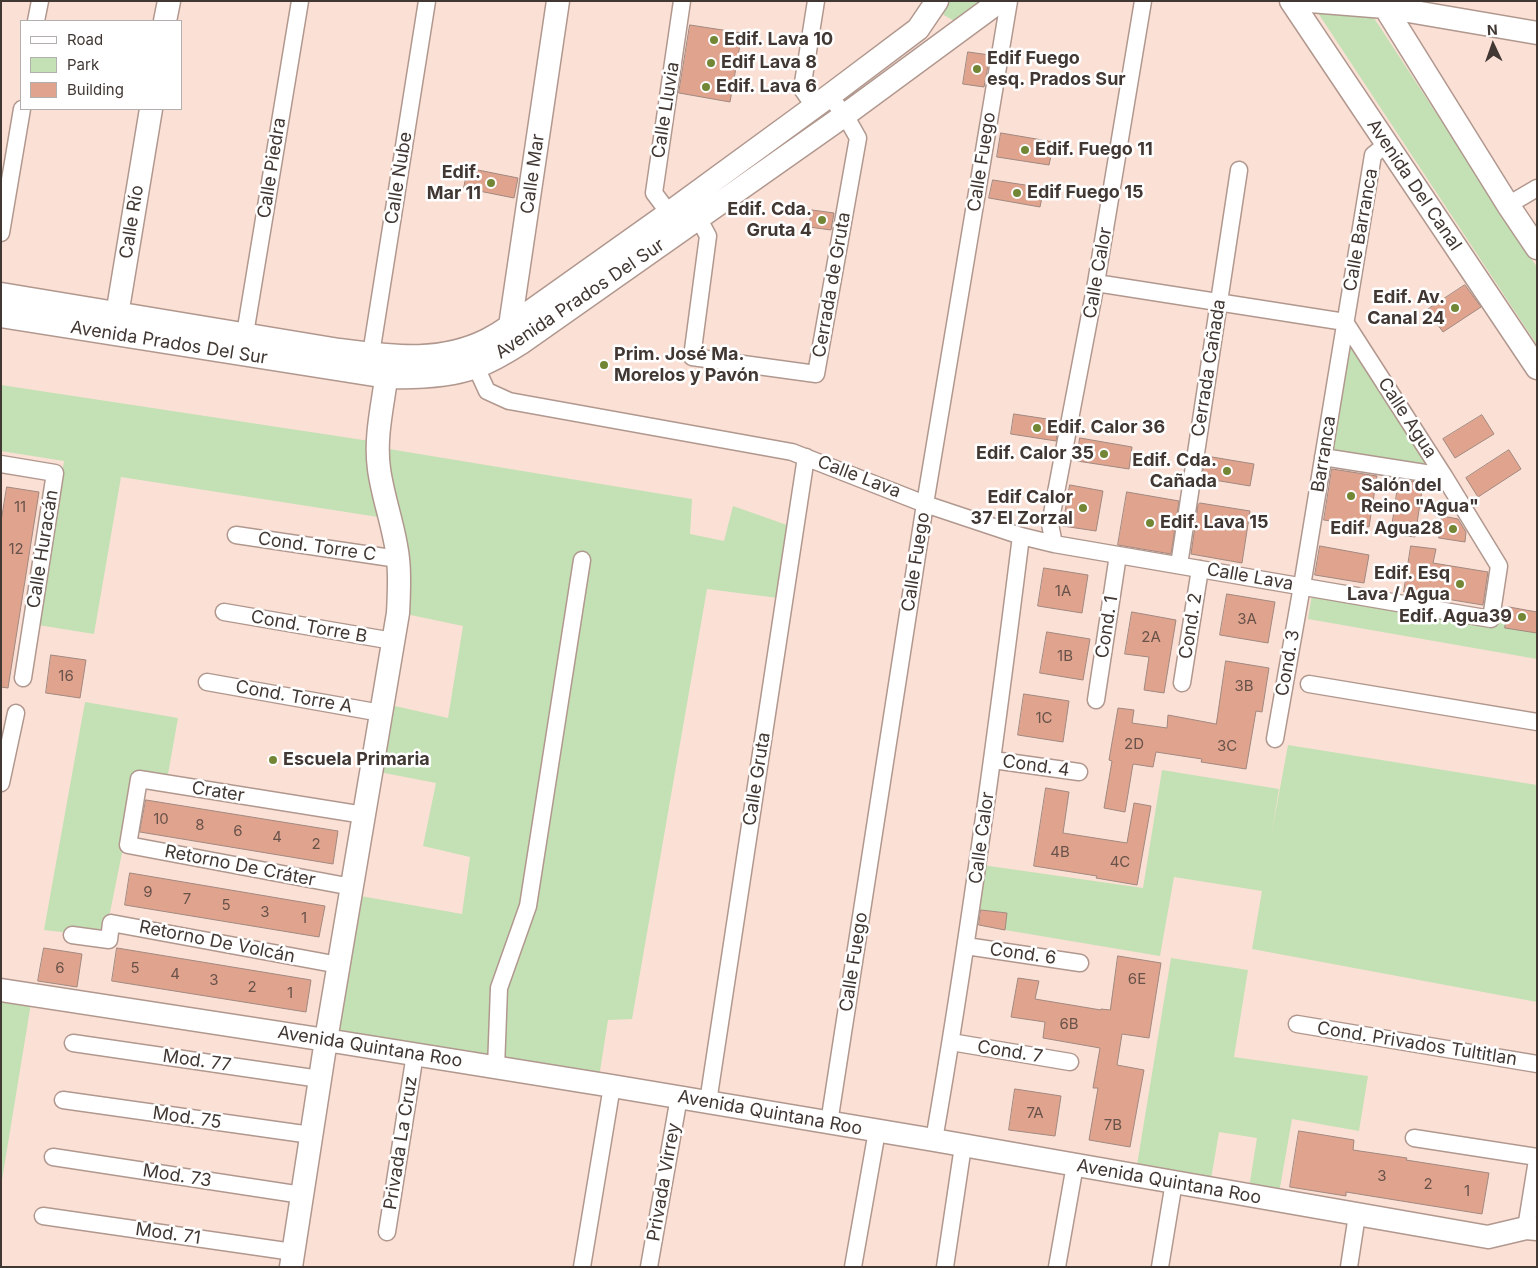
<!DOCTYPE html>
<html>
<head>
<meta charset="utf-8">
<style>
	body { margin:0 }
	#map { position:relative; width:1538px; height:1268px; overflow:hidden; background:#fbe0d6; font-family:Inter,sans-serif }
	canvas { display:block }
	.frame { position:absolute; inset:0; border:2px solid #413733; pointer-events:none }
	.legend { position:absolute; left:20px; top:20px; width:162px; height:90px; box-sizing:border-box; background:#fff; border:1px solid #b3afad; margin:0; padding:6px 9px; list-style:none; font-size:15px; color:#413733 }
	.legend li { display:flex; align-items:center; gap:10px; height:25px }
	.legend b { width:25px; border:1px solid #b3afad }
	.north { position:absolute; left:1468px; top:20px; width:50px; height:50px; -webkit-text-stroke:4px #fff; paint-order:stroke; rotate:357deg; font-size:14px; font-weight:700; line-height:20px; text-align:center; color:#413733 }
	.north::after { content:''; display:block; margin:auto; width:18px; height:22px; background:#413733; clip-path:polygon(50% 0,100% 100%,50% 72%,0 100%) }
</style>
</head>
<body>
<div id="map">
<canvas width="1538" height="1268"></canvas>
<div class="frame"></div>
<ul class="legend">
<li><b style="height:6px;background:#fff"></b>Road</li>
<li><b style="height:14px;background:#c3e1b4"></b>Park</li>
<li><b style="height:14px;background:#e0a48e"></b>Building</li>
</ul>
<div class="north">N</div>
</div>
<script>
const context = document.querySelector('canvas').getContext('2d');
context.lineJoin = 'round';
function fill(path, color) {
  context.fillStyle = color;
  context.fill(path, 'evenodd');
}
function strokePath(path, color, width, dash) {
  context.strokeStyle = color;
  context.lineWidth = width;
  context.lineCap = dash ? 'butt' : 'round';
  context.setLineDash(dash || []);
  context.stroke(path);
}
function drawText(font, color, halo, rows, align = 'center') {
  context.font = font + ' Inter,sans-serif';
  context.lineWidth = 5;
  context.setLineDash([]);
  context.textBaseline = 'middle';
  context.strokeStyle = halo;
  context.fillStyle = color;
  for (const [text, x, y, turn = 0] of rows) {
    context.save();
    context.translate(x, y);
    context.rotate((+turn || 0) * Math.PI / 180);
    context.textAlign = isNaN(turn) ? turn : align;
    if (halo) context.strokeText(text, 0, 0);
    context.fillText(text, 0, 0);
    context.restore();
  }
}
fill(new Path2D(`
	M944 1H997L963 26 942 14Z
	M1318 13 1374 18 1537 267V345Z
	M1345 322 1444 476 1323 457Z
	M1 385 383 443V448L692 499 690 534 724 541 733 506 787 525 778 598 707 589 632 1019 608 1020 598 1084 317 1046 355 895 462 914 470 857 423 846 436 783 374 771 386 704 448 718 463 626 401 613 391 519 121 477 94 634 38 625 64 461 1 451Z
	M1313 588 1497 616 1506 623V628L1537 633V659L1308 619Z
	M85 702 178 718 167 780 136 775 123 848 105 937 44 930Z
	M1288 745 1537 785V1002L1252 949 1262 891 1174 877 1160 956 1005 930 1007 913 976 909 982 865 1143 888 1162 770 1279 789 1271 837Z
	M1171 958 1248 970 1234 1057 1368 1076 1359 1131 1292 1119 1278 1199 1248 1194 1257 1138 1219 1132 1210 1185 1136 1171Z
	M1 986 33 991 1 1186Z`), '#c3e1b4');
const building = new Path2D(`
	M690 25 742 33 730 102 679 93Z
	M968 52 990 55 984 87 963 84Z
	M1001 133 1054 142 1049 165 997 157Z
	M468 168 518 178 514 198 464 188Z
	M993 180 1044 188 1040 207 989 198Z
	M812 210 834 213 831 230 809 227Z
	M1465 285 1481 307 1443 332 1427 310Z
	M1014 414 1060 421 1056 441 1011 434Z
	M1482 415 1494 434 1455 458 1443 439Z
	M1080 438 1132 447 1129 469 1077 461Z
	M1509 450 1521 469 1478 497 1466 478Z
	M1206 456 1254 464 1250 486 1202 478Z
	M1332 469 1377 476 1369 527 1324 520Z
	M1399 479 1423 483 1415 537 1391 534Z
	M1070 485 1103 491 1096 531 1063 526Z
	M7 487 39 492 8 688 1 687V522Z
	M1127 492 1179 501 1171 554 1118 545Z
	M1200 503 1250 511 1242 563 1191 554 1198 505Z
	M1442 516 1458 519 1466 532 1465 542 1439 538Z
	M1320 546 1369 555 1364 583 1315 575Z
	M1411 546 1436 549 1433 563 1488 572 1483 605 1404 592Z
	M1044 568 1088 575 1082 613 1038 606Z
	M1227 594 1275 602 1268 643 1220 635Z
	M1509 607 1537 612V633L1505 628Z
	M1132 612 1176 620 1164 693 1144 690 1149 657 1125 654Z
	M1047 632 1090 639 1083 680 1040 673Z
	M51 655 86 660 80 698 46 693Z
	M1226 661 1269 668 1262 712 1256 711 1246 769 1201 762 1202 759 1156 752 1153 767 1133 764 1125 812 1104 808 1112 761 1109 760 1118 708 1134 710 1132 723 1167 728 1168 715 1216 724Z
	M1024 694 1069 701 1063 742 1018 735Z
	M1046 788 1069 792 1063 833 1127 843 1134 803 1151 806 1137 885 1096 878 1097 876 1034 866Z
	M146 800 338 831 333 864 140 832Z
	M130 873 325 906 319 937 125 905Z
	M981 910 1007 913 1005 930 979 925Z
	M44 948 82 954 77 987 38 981Z
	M117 948 311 980 306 1012 112 981Z
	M1118 956 1161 963 1149 1038 1122 1034 1117 1065 1144 1070 1130 1147 1089 1140 1098 1088H1093L1100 1048 1043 1038 1045 1022 1011 1017 1018 978 1039 981 1035 999 1101 1010V1009L1110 1010Z
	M1015 1089 1061 1096 1055 1136 1009 1130Z
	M1299 1131 1354 1140 1353 1150 1407 1158 1406 1160 1489 1173 1482 1214 1346 1192V1196L1290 1187Z`);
fill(building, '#e0a48e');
strokePath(building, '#a1887f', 1);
const street = new Path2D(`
	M36 21 40 1
	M814 106 802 89 816 1
	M1508 205 1537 188
	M694 210 708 236 692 357 816 374 858 138 845 115 829 96
	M669 213 654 193 682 1
	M1 233 22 109
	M1096 283 1345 322
	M245 334 300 1
	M371 354 427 1
	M476 367 487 391 509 401 792 452 925 504 1021 536 1054 544 1491 619 1499 566 1444 476 1345 322
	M1323 457 1444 476
	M1 464 55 473 23 678
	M236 535 398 559
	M1054 544 1050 524 1096 283 1143 1
	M1179 565 1239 170
	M224 612 393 641
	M207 682 381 713
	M1182 683 1200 569
	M1309 684 1537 722
	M1096 700 1118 555
	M1275 739 1302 586 1373 155 1387 144
	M993 760 1079 772
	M1 783 16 713
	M352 887 128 845 139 779 364 815
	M72 935 109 940 111 923 339 965
	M966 946 1080 963
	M1297 1024 1537 1064
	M951 1042 1070 1062
	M73 1043 320 1079
	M496 1068 499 988 528 906 582 560
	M63 1100 311 1135
	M708 1102 806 457
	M829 1123 925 504 1009 1
	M1414 1138 1537 1157
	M934 1140C969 939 996 738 1021 536
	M53 1157 302 1195
	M43 1216 293 1252
	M1526 1228 1537 1160
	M387 1232 415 1054
	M582 1267 612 1086
	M649 1267 679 1097
	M853 1267 877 1131
	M945 1267 963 1146
	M1057 1267 1075 1165
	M1160 1267 1174 1182
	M1349 1267 1357 1215`);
const secondary = new Path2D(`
	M1291 1 1537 368
	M1310 1 1385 7 1537 33
	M1381 1 1508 205 1537 248
	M165 21 169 1
	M1 294 339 350C390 356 439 364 487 340 495 336 503 331 510 326L669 213 829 96 918 29 937 1
	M1 316 387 377C416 378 448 377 476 367 492 361 507 352 521 343L845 115 1000 1
	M115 327 151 109
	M515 333 510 326 558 1
	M1 990 326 1040 612 1086 934 1140 1488 1237 1526 1228 1537 1229
	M291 1267 326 1040 398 613C399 595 400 576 398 559 395 529 383 499 379 469 374 433 385 398 388 362`);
strokePath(street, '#b1988f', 19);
strokePath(secondary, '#b1988f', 25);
strokePath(street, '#fff', 16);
strokePath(secondary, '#fff', 22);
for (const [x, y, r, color] of [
	[714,40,5,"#728636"],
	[711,63,5,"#728636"],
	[977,69,5,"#728636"],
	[706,87,5,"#728636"],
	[1025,150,5,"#728636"],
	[491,183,5,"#728636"],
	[1017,193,5,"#728636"],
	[822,220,5,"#728636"],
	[1455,308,5,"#728636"],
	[604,365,5,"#728636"],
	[1037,428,5,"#728636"],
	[1104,454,5,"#728636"],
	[1227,471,5,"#728636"],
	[1351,496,5,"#728636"],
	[1083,508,5,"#728636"],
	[1150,523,5,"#728636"],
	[1453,529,5,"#728636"],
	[1460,584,5,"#728636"],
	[1522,617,5,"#728636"],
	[273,760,5,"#728636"]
]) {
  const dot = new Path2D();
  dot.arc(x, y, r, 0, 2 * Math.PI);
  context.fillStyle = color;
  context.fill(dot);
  strokePath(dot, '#fff', 2);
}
drawText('15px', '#69524a', null, [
	["11",20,507],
	["12",16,549],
	["1A",1063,591],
	["3A",1247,619],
	["2A",1151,637],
	["1B",1065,656],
	["16",66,676],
	["3B",1244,686],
	["1C",1044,718],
	["2D",1134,744],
	["3C",1227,746],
	["10",161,819],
	["8",200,825],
	["6",238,831],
	["4",277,837],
	["2",316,844],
	["4B",1060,852],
	["4C",1120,862],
	["9",148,892],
	["7",187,899],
	["5",226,905],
	["3",265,912],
	["1",304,918],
	["6",60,968],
	["5",135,968],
	["4",175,974],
	["6E",1137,979],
	["3",214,980],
	["2",252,987],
	["1",290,993],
	["6B",1069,1024],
	["7A",1035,1113],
	["7B",1113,1125],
	["3",1382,1176],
	["2",1428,1184],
	["1",1467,1191]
]);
drawText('bold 18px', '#413733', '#fff', [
	["Edif. Lava 10",724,40],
	["Edif Fuego",987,59],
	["esq. Prados Sur",987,80],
	["Edif Lava 8",721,63],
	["Edif. Lava 6",716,87],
	["Edif. Fuego 11",1035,150],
	["Edif.",481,173,"right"],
	["Mar 11",481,194,"right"],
	["Edif Fuego 15",1027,193],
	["Edif. Cda.",812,210,"right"],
	["Gruta 4",812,231,"right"],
	["Edif. Av.",1445,298,"right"],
	["Canal 24",1445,319,"right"],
	["Prim. José Ma.",614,355],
	["Morelos y Pavón",614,376],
	["Edif. Calor 36",1047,428],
	["Edif. Calor 35",1094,454,"right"],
	["Edif. Cda.",1217,461,"right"],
	["Cañada",1217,482,"right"],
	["Salón del",1361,486],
	["Reino \"Agua\"",1361,507],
	["Edif Calor",1073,498,"right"],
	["37 El Zorzal",1073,519,"right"],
	["Edif. Lava 15",1160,523],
	["Edif. Agua28",1443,529,"right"],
	["Edif. Esq",1450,574,"right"],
	["Lava / Agua",1450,595,"right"],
	["Edif. Agua39",1512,617,"right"],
	["Escuela Primaria",283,760]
], 'left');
drawText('18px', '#413733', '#fff', [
	["Calle Lluvia",666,110,-81],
	["Calle Fuego",982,162,-81],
	["Calle Piedra",272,168,-81],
	["Calle Mar",533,174,-82],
	["Calle Nube",399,178,-81],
	["Avenida Del Canal",1414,185,56],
	["Calle Río",132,222,-81],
	["Calle Barranca",1361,230,-80],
	["Calle Calor",1098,273,-80],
	["Cerrada de Gruta",832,285,-80],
	["Avenida Prados Del Sur",580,299,-34],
	["Avenida Prados Del Sur",169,343,9],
	["Cerrada Cañada",1209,368,-81],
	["Calle Agua",1407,418,57],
	["Barranca",1324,454,-81],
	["Calle Lava",859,477,21],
	["Cond. Torre C",317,547,8],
	["Calle Huracán",43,549,-81],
	["Calle Fuego",916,562,-81],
	["Calle Lava",1250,577,10],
	["Cond. 2",1191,626,-81],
	["Cond. Torre B",309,627,10],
	["Cond. 1",1107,627,-81],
	["Cond. 3",1288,663,-80],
	["Cond. Torre A",294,697,10],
	["Cond. 4",1036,766,8],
	["Calle Gruta",757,779,-81],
	["Crater",218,792,9],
	["Calle Calor",982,838,-82],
	["Retorno De Cráter",240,866,11],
	["Retorno De Volcán",217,942,11],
	["Cond. 6",1023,954,8],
	["Calle Fuego",854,962,-81],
	["Cond. Privados Tultitlan",1417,1044,9],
	["Avenida Quintana Roo",370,1047,9],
	["Cond. 7",1010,1052,9],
	["Mod. 77",197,1061,8],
	["Avenida Quintana Roo",770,1113,10],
	["Mod. 75",187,1118,8],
	["Privada La Cruz",401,1143,-81],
	["Mod. 73",177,1176,9],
	["Privada Virrey",664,1182,-80],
	["Avenida Quintana Roo",1169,1182,10],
	["Mod. 71",168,1234,8]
]);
</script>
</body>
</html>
